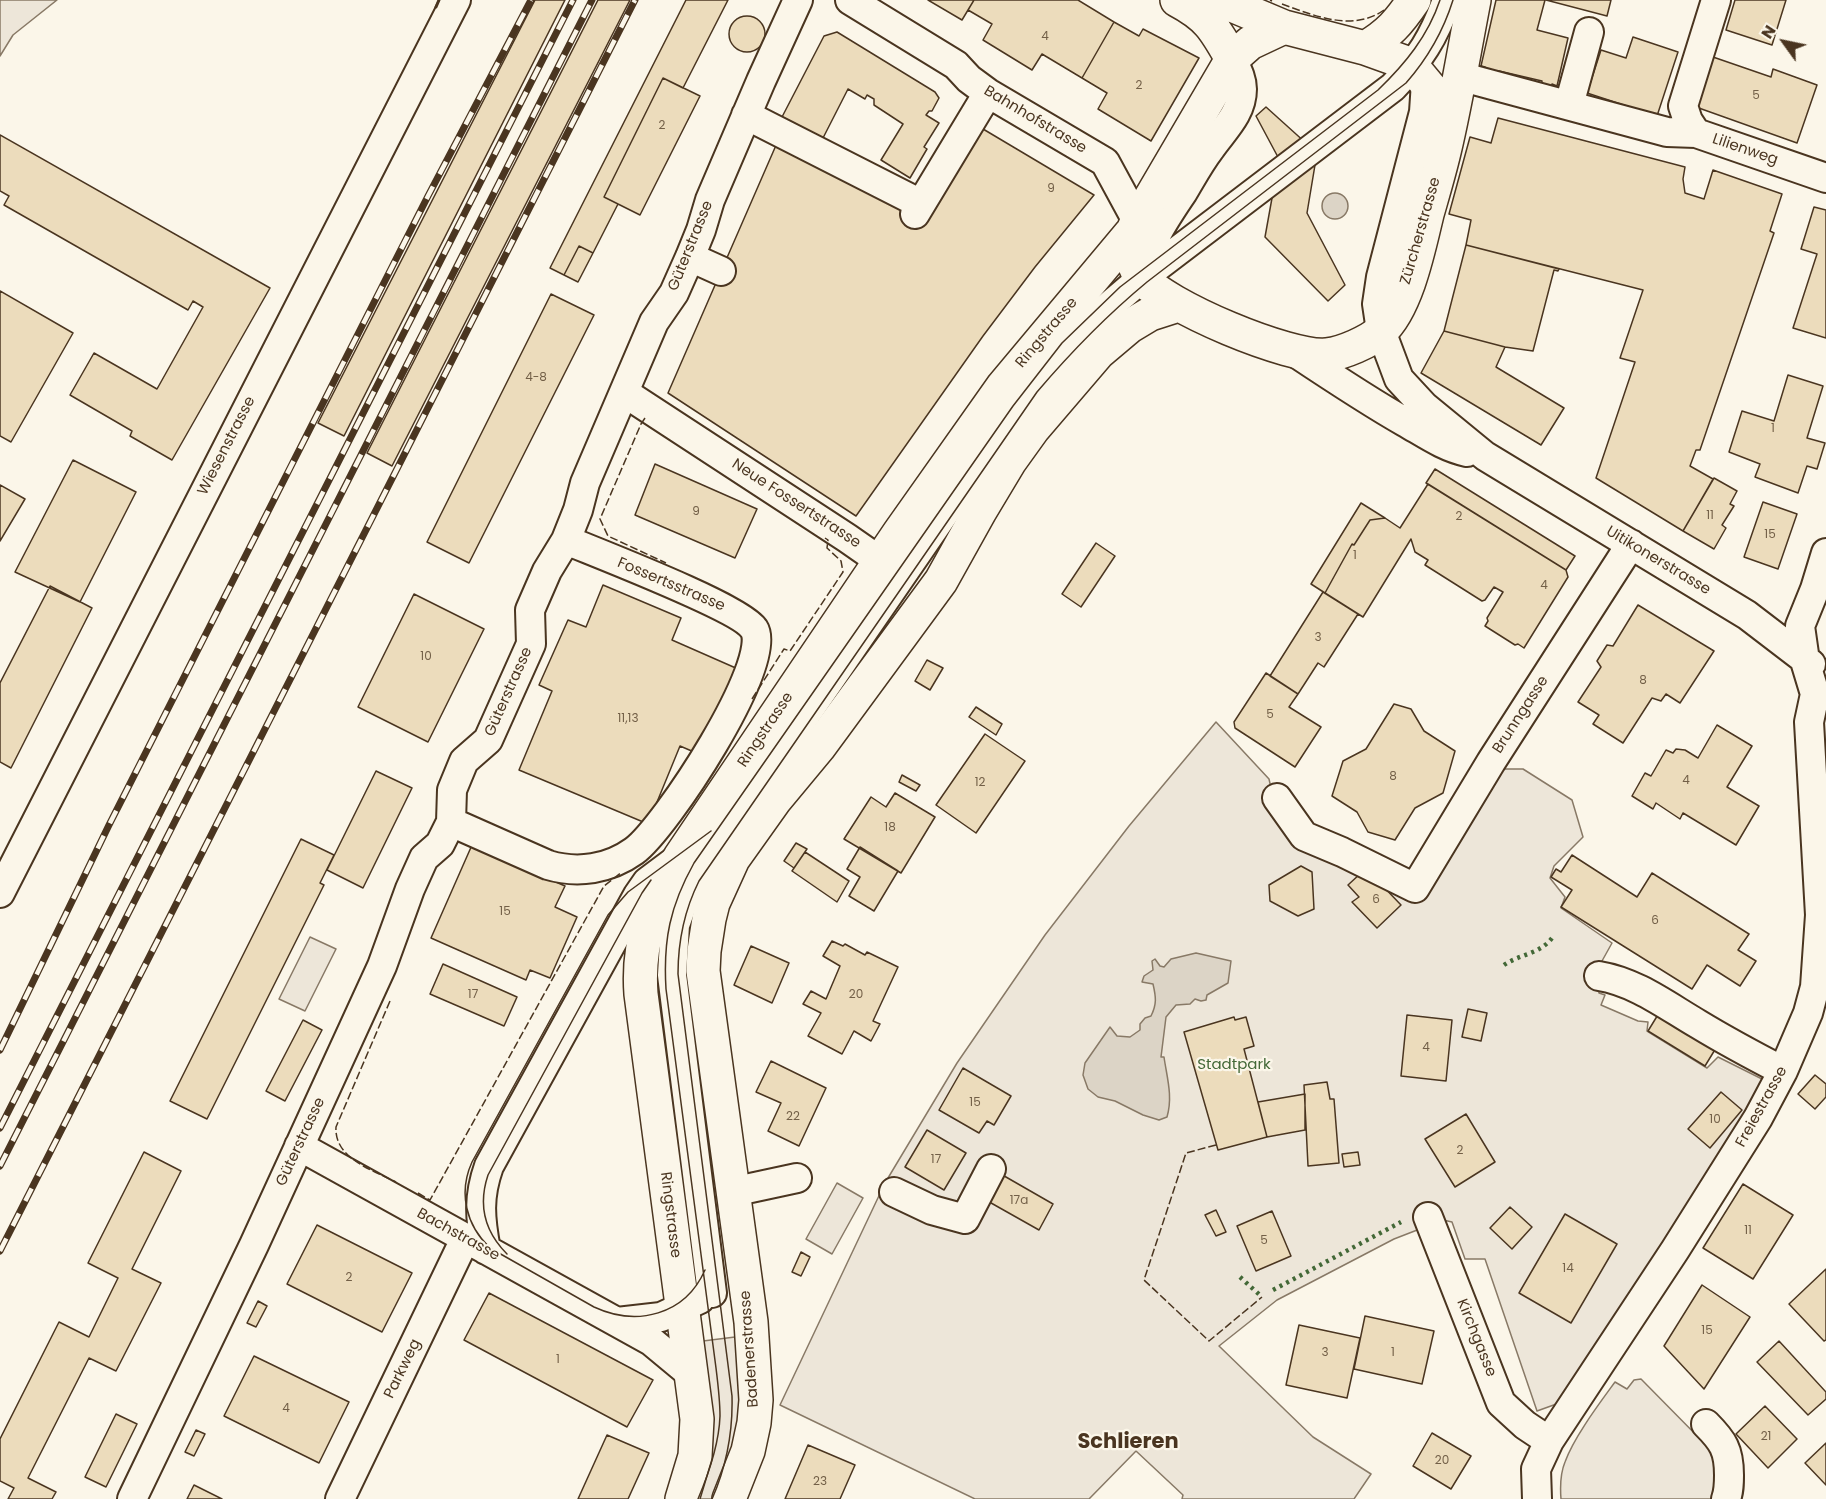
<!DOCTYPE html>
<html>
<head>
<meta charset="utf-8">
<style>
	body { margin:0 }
	#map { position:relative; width:1826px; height:1499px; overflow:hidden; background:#fbf6e9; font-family:Poppins,sans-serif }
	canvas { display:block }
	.north { position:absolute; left:1754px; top:12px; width:60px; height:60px; -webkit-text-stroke:4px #fbf6e9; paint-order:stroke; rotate:303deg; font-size:16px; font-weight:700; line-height:24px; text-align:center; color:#4a3520 }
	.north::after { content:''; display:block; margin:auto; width:21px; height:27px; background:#4a3520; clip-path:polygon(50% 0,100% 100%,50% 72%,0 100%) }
</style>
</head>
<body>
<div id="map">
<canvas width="1826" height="1499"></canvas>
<div class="north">N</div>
</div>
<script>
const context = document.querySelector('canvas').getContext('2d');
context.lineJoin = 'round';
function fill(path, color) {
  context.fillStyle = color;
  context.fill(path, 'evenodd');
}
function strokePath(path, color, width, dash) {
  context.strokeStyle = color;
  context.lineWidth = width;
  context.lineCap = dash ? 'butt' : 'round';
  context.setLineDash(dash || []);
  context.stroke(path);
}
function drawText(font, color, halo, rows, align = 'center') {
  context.font = font + ' Poppins,sans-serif';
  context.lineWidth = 4.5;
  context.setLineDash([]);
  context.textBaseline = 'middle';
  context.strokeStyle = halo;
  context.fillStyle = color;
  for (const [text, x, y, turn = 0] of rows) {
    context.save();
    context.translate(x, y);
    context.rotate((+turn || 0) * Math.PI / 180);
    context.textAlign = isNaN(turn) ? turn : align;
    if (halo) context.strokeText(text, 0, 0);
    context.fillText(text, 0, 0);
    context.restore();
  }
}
const green = new Path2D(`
	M0 0H57L13 35 0 56Z
	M1216 722 1269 779 1275 806 1417 893 1490 769H1523L1572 800 1583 837 1554 866 1550 878 1565 897 1561 908 1612 943 1597 970 1599 993 1605 995 1601 1005 1638 1021 1648 1022 1647 1031 1707 1068 1718 1057 1762 1079V1094L1562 1402 1537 1411 1485 1259H1465L1452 1222 1443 1220 1394 1239 1277 1300 1219 1346 1313 1437 1371 1474 1354 1499H1182L1183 1495 1136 1451 1089 1499H975L780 1405 885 1183 957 1063 1045 935 1129 826Z
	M310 937 336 949 305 1011 279 999Z
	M837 1183 863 1198 832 1254 806 1239Z
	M743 1336 748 1389 721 1499H691L695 1342Z
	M1641 1379 1708 1447C1717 1465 1717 1479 1716 1499H1561C1560 1486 1560 1474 1565 1462 1574 1437 1599 1404 1615 1382L1627 1389 1634 1380Z`);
fill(green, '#ede6d9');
strokePath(green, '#887966', 1.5);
const water = new Path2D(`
	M1322 206a13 13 0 1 1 26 0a13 13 0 1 1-26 0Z
	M1196 953 1231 961 1228 983 1207 995 1206 1000 1201 1001 1195 999 1190 1004 1176 1005 1166 1017 1161 1057H1164C1167 1078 1173 1096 1167 1117L1159 1120 1143 1115 1115 1101 1098 1097 1088 1089 1083 1075 1085 1063 1110 1027 1117 1036 1130 1037 1140 1030V1024L1145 1018 1151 1016C1157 1004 1156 997 1153 984L1142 982 1144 976 1153 970 1152 961 1155 959 1160 966 1164 967 1171 959Z`);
fill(water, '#dcd4c6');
strokePath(water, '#887966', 1.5);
const building = new Path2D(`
	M535 0H565L344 436 318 423Z
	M598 0H630L392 466 367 453Z
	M686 0H728L683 88 663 78 604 197 618 204 593 253 579 246 564 275 550 268Z
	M928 0H974L962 20Z
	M974 0H1078L1114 22 1082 78 1042 54 1032 70 983 40 992 24 968 10Z
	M1496 0H1545L1537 30 1568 38 1557 86 1552 84 1551 89 1541 86 1542 81 1499 71 1497 75 1484 72 1485 67 1481 66Z
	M1546 0H1611L1607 16Z
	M1735 0H1786L1772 45 1726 30Z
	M729 34a18 18 0 1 1 36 0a18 18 0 1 1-36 0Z
	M1114 22 1139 36 1143 29 1199 58 1151 141 1098 109 1107 93 1082 78Z
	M837 32 935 92 939 98 932 111H929L926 115 939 123 924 147 927 149 910 178 881 160 903 124 874 105V99L867 95 865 99 848 89 823 138 782 117 824 36Z
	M1633 37 1678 52 1657 116 1587 93 1601 50 1626 58Z
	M1713 57 1771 77 1773 69 1817 85 1797 143 1696 107Z
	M663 78 700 96 640 215 604 197Z
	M1266 107 1317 153 1307 213 1345 285 1328 301 1265 237 1279 159 1256 116Z
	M1498 118 1685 167 1683 179 1685 193 1704 199 1713 170 1782 194 1770 231 1774 233 1700 450H1696L1690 466 1713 479 1683 531 1596 478 1635 362 1620 358 1643 290 1466 245 1471 220 1449 214 1470 137 1491 143Z
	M978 126 1094 195 1035 267 983 336 856 516 668 393 777 143 921 218Z
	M0 135 270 288 172 460 130 436 132 431 70 395 94 353 157 389 203 307 193 301 188 310 4 205 9 196 0 191Z
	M1814 207 1826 210V338L1793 328 1817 254 1801 249Z
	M1466 245 1559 269 1558 271 1554 270 1533 351 1505 347 1444 331Z
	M579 246 593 253 578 282 564 275Z
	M0 291 73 333 11 442 0 436Z
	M551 294 594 315 469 563 427 542Z
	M1444 331 1505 347 1496 367 1564 408 1541 445 1421 373Z
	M1788 375 1823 386 1807 438 1825 443 1817 469 1807 466 1798 493 1755 477 1760 464 1729 452 1742 411 1774 421Z
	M73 460 136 492 80 602 15 572Z
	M655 464 757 509 735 558 635 515Z
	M1435 469 1575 556 1566 570 1426 483Z
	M1714 478 1737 491 1730 504 1734 506 1722 525 1726 528 1714 549 1683 531Z
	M1428 484 1566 570 1568 577 1524 648 1518 644 1515 645 1485 626 1488 621 1487 618 1503 592 1494 587 1485 600 1482 601 1425 565 1428 560 1415 552 1411 539 1363 617 1325 593 1352 544 1354 545 1370 520 1385 518 1400 528Z
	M0 485 25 499 0 541Z
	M1763 502 1797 514 1778 569 1744 557Z
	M1361 503 1385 518 1370 520 1354 545 1352 544 1325 593 1311 584Z
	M1096 543 1115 556 1081 607 1062 594Z
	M603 585 681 618 672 640 738 669 701 755 680 746 648 824 519 770 552 691 539 685 568 620 586 627Z
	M50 586 92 608 11 768 0 762V683Z
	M1323 592 1358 614 1324 667 1318 663 1298 694 1270 676Z
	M414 594 484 629 428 742 358 707Z
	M1638 605 1714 651 1680 703 1666 694 1661 701 1652 698 1623 743 1593 724 1599 715 1578 702 1601 667 1597 661 1607 645 1613 646Z
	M927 660 943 668 930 690 915 681Z
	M1266 673 1298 694 1289 707 1321 727 1295 767 1235 728 1234 722Z
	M1394 704 1411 709 1424 731 1455 751 1443 793 1415 808 1395 840 1368 832 1357 812 1332 796 1343 761 1366 749Z
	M976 707 1002 724 996 735 969 717Z
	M1717 725 1752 746 1727 787 1759 806 1736 845 1683 813 1680 819 1656 803 1653 809 1632 796 1645 773 1651 776 1666 750 1673 753 1676 749 1685 750 1698 758Z
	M985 734 1025 761 976 833 936 805Z
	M376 771 412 788 363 888 327 870Z
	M902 775 920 785 916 791 899 782Z
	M895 793 935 817 901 873 844 839 871 797 886 807Z
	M301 839 334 855 320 883 324 885 207 1119 170 1101Z
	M796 843 807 849 794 868 784 861Z
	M472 845 565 886 555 907 577 917 550 978 530 970 526 980 431 938Z
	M860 847 898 871 874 911 849 896 860 877 847 869Z
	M805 852 849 881 837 902 792 871Z
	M1572 855 1637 897 1652 873 1749 934 1738 950 1756 961 1740 986 1707 965 1692 989 1561 907 1572 890 1551 877 1556 869 1561 872Z
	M1301 866 1312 872 1314 909 1298 916 1270 901 1269 885Z
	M1361 873 1378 881 1401 905 1377 928 1352 902 1359 897 1348 885Z
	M832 941 843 946 845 944 865 955 867 952 898 967 873 1021 880 1024 871 1041 854 1031 842 1054 808 1036 821 1013 803 1004 811 991 826 999 840 966 823 956Z
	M751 946 789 963 772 1003 734 985Z
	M443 964 517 997 504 1026 430 994Z
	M1468 1009 1487 1013 1481 1041 1462 1037Z
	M1659 1013 1716 1048 1705 1066 1648 1031Z
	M1407 1015 1452 1020 1446 1081 1401 1076Z
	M1234 1017 1235 1020 1246 1017 1254 1046 1244 1049 1267 1137 1218 1150 1184 1032Z
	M303 1020 322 1030 285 1101 266 1091Z
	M771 1061 826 1088 799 1146 768 1131 781 1103 756 1092Z
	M963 1068 1011 1096 994 1125 987 1121 979 1133 939 1110Z
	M1815 1075 1826 1084V1097L1815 1109 1798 1094Z
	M1327 1082 1330 1099H1334L1339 1163 1308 1166 1304 1085Z
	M1721 1092 1742 1110 1710 1148 1688 1129Z
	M1305 1094V1130L1267 1137 1258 1102Z
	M1466 1114 1495 1162 1455 1187 1425 1139Z
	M927 1130 966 1153 944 1190 905 1167Z
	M144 1152 181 1171 132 1269 161 1283 116 1371 89 1358 28 1478 56 1492 52 1499H8L14 1488 0 1481V1439L59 1322 89 1337 118 1278 88 1263Z
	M1358 1152 1360 1165 1344 1167 1342 1154Z
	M999 1173 1053 1204 1039 1230 984 1199Z
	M1743 1184 1793 1215 1753 1279 1703 1248Z
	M1510 1207 1532 1227 1512 1249 1490 1228Z
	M1216 1210 1226 1232 1216 1236 1205 1215Z
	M1272 1211 1291 1256 1256 1271 1237 1226Z
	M1565 1214 1617 1244 1571 1323 1519 1293Z
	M317 1225 412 1273 382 1332 287 1284Z
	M801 1252 810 1257 801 1276 792 1272Z
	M1826 1269V1340L1824 1341 1789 1304Z
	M1702 1285 1750 1317 1704 1389 1664 1346Z
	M489 1293 653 1380 627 1427 464 1340Z
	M258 1301 267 1306 256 1327 247 1323Z
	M1365 1316 1434 1331 1422 1384 1354 1369Z
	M1299 1325 1360 1338 1347 1398 1286 1385Z
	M1779 1341 1826 1392V1399L1808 1415 1757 1362Z
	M254 1356 349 1402 319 1463 224 1416Z
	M1765 1406 1797 1439 1768 1468 1736 1434Z
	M116 1414 137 1424 106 1487 85 1477Z
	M196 1430 205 1434 194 1456 185 1452Z
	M1432 1433 1471 1456 1451 1489 1413 1466Z
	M607 1435 649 1453 628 1499H578Z
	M1826 1443V1485L1805 1463Z
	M808 1445 855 1465 840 1499H785Z
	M194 1485 222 1499H187Z`);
fill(building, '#ecdcbc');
strokePath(building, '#4a3520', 1.5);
const minor = new Path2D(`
	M850 0 956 65 969 79 988 93 1105 162 1137 221
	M1716 0 1683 106 1688 121 1696 133 1826 178
	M1459 76 1667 132 1696 133
	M1426 82 1424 112 1381 277 1377 304 1381 331 1399 379 1424 406 1485 456 1747 615 1811 664
	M1569 105 1589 32
	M746 115 921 204
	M915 214 988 93
	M690 257 721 271
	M1142 278C1147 244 1165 219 1183 192 1192 177 1200 162 1210 149 1223 130 1242 114 1242 89 1242 78 1236 68 1232 59
	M1296 353C1332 377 1368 401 1405 422 1426 434 1444 447 1467 452
	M625 393 847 538 880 561 894 578
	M1277 798 1304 836 1342 852 1415 888 1491 762 1631 544
	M451 822 548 865C578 874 609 869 634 851 665 829 775 661 754 629 741 608 597 553 566 540
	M0 893 456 0
	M1599 976C1636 982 1667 1006 1698 1024 1726 1041 1754 1056 1783 1071
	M299 1146 651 1341 692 1375
	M732 1192 797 1178
	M894 1192 932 1210 965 1219 991 1169
	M1428 1217 1501 1403 1525 1425 1549 1441
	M486 1250C480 1218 478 1197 489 1166L638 895 647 882 679 858
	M712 1293 672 975 675 925 690 883 1005 425 1057 359 1094 319 1142 278 1393 87C1420 59 1434 37 1447 0
	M617 1322 661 1317 700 1299
	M1706 1424C1723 1441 1729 1450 1729 1475 1729 1484 1729 1491 1726 1499
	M132 1499 254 1245 382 966 410 889 424 858 440 844 451 822 452 790 464 761 488 740 531 644 530 610 547 571 566 540 578 510 585 483 654 322 674 293 690 257 701 230 710 200 761 81 798 0
	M340 1499 465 1239
	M1537 1499 1536 1469 1549 1441 1675 1250 1758 1118 1783 1071 1808 1013 1815 987 1820 915 1809 722 1815 694 1805 661 1800 626 1815 589 1826 553`);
const major = new Path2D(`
	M1177 0C1209 17 1215 29 1232 59
	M1220 0 1284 27 1365 48 1404 62 1416 71 1436 95 1449 125
	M1284 27 1250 43 1232 59 1137 221C1129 238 1129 261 1141 277 1164 306 1290 359 1327 355 1343 353 1369 342 1381 331 1407 308 1419 247 1427 214 1433 193 1439 173 1444 152 1456 102 1464 51 1474 0
	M1365 48C1389 34 1399 22 1414 0
	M682 1499 695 1456 697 1419 641 994C637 940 653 903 680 857L899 533 1003 386 1131 233
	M729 1499 748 1451 754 1423 756 1400 751 1322 703 971 704 951 709 919 713 903 733 859 775 800 819 747 941 581 980 511 1010 461 1033 429 1098 353 1130 326 1150 314 1178 305`);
strokePath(minor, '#4a3520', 32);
strokePath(major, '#4a3520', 36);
strokePath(minor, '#fbf6e9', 28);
strokePath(major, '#fbf6e9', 33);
strokePath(new Path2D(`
	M507 1254C485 1232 478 1205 488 1175L642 893 651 880
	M705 1270C685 1315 637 1327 594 1307L490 1248C466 1225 458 1193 472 1162L608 915 628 892 711 831
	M698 1499C709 1473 719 1445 720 1416 720 1400 718 1384 716 1368L666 989C663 940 670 906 694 863L1013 406 1062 343 1120 287 1378 90C1405 64 1428 36 1440 0
	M712 1499C727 1465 733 1433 732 1396L678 974C678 940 684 911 699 881L1037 392C1071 352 1106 316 1147 282L1406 83C1428 58 1443 32 1453 0`), '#4a3520', 1.5);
const rail = new Path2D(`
	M0 1050 109 825 428 196 531 0
	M0 1128 573 0
	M0 1166 592 0
	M0 1251 635 0`);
strokePath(rail, '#4a3520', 7);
strokePath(rail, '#fbf6e9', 4.5, [14]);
strokePath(new Path2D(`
	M1504 965C1520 954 1540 954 1552 938
	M1240 1277 1262 1297
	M1273 1290 1401 1222`), '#436837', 4.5, [3, 4.5]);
strokePath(new Path2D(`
	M1270 0 1272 1
	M1282 4C1315 16 1353 32 1384 10
	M645 418 641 424 600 519 608 536 666 563
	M752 699 784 649 790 651 843 572 841 561 827 548 828 540 825 538
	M390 1001 336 1127C334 1158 372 1170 396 1182
	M1216 1145 1186 1153 1144 1280 1209 1341 1262 1297
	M418 1193 430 1200 604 886 622 872`), '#4a3520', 1.5, [8, 3]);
strokePath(new Path2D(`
	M436 7 439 0`), '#4a3520', 3);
drawText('12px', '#725f47', null, [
	["4",1045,37],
	["2",1139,86],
	["5",1756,96],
	["2",662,126],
	["9",1051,189],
	["4-8",536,378],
	["1",1773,429],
	["9",696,512],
	["11",1710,516],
	["2",1459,517],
	["15",1770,535],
	["1",1355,556],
	["4",1544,586],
	["3",1318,638],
	["10",426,657],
	["8",1643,681],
	["5",1270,715],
	["11,13",628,719],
	["8",1393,777],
	["4",1686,781],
	["12",980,783],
	["18",890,828],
	["6",1376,900],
	["15",505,912],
	["6",1655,921],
	["17",473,995],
	["20",856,995],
	["4",1426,1048],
	["15",975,1103],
	["22",793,1117],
	["10",1715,1120],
	["2",1460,1151],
	["17",936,1160],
	["17a",1019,1201],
	["11",1748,1231],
	["5",1264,1241],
	["14",1568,1269],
	["2",349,1278],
	["15",1707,1331],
	["3",1325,1353],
	["1",1393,1353],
	["1",558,1360],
	["4",286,1409],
	["21",1766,1437],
	["20",1442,1461],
	["23",820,1482]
]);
drawText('15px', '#4a3520', '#fbf6e9', [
	["Bahnhofstrasse",1035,120,31],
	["Lilienweg",1745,150,19],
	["Zürcherstrasse",1421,231,-74],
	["Güterstrasse",691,246,-68],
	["Ringstrasse",1047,333,-50],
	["Wiesenstrasse",227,446,-63],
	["Neue Fossertstrasse",796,504,33],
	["Uitikonerstrasse",1658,561,31],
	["Fossertsstrasse",671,585,23],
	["Güterstrasse",509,692,-66],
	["Brunngasse",1521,715,-57],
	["Ringstrasse",766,730,-56],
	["Freiestrasse",1762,1107,-61],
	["Güterstrasse",301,1142,-65],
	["Ringstrasse",670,1215,83],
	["Bachstrasse",458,1235,29],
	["Kirchgasse",1476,1338,68],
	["Badenerstrasse",750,1349,-94],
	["Parkweg",403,1369,-64]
]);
drawText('15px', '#436837', '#fbf6e9', [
	["Stadtpark",1234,1065]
]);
drawText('bold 21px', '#4a3520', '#fbf6e9', [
	["Schlieren",1128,1443]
]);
</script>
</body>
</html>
